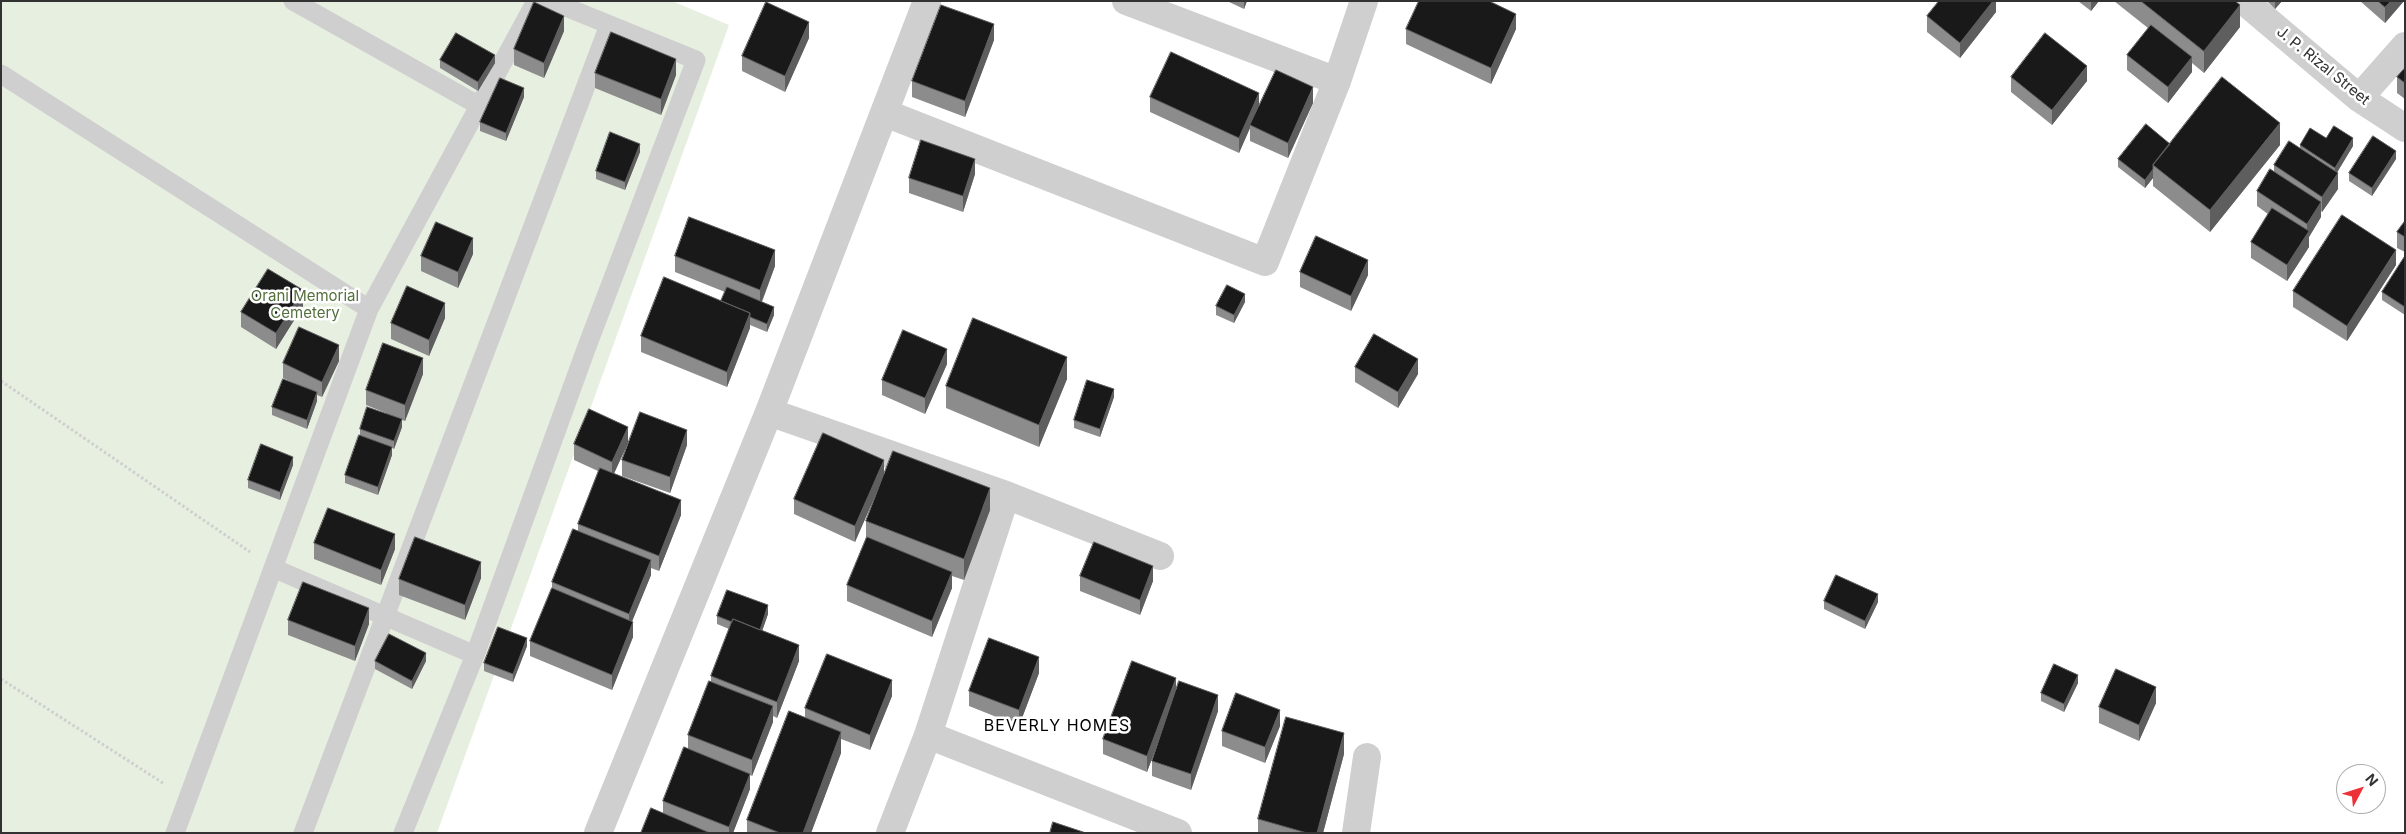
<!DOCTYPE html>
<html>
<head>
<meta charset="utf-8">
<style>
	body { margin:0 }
	#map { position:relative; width:2406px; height:834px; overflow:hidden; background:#fff; font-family:Inter,sans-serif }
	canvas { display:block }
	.frame { position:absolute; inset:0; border:2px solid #323232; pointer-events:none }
	.north { position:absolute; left:2336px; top:764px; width:50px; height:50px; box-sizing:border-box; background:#fff; border:1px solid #adadad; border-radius:50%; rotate:50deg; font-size:14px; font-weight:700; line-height:20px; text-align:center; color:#323232 }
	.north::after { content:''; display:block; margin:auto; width:18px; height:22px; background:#ec3137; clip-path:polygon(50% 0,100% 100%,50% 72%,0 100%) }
</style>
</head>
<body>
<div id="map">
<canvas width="2406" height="834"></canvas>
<div class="frame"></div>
<div class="north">N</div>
</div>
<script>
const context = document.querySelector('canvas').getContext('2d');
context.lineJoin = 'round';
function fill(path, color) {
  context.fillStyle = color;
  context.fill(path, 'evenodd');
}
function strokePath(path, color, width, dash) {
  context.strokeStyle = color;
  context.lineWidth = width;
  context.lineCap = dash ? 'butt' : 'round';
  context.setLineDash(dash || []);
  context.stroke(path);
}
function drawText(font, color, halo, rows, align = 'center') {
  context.font = font + ' Inter,sans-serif';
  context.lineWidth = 5;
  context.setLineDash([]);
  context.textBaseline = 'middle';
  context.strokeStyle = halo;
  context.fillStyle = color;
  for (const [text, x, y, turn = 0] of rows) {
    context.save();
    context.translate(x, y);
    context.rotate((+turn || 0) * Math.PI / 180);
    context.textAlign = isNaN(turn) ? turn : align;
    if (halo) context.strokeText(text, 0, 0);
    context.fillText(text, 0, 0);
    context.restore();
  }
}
fill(new Path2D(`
	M1 1H672L729 25 437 833H1Z`), '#e7efe0');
strokePath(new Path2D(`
	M1 381 250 552
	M1 679 163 783`), '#cfcfcf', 3, [2.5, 2.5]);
strokePath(new Path2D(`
	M293 1 478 105
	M1 74 369 309
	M273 568 475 655
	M175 833 369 309 536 1
	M303 833 609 25
	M403 833 475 655 586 349 696 60 551 1`), '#cfcfcf', 19);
strokePath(new Path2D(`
	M1126 1 1337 81
	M2244 1 2359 98 2405 128
	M2359 98 2405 46
	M885 113 1265 262 1337 81 1364 1
	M769 412 1006 495 1160 556
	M928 735 1178 833
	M598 833 769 412 927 1
	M890 833 928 735 1006 495
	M1356 833 1367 757`), '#cfcfcf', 28);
fill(new Path2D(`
	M1227 1H1247L1244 9Z
	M1996 1V12L1960 58 1927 32V16Z
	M2078 1H2099L2091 11Z
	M2114 1H2235L2240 27 2204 73 2192 63V72L2168 103 2127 70V55L2148 28Z
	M2267 1H2282L2275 9Z
	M2360 1H2404L2385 23Z
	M1406 29H1516L1491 84 1406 44Z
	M564 31 544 78 514 65V49Z
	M809 38 785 92 742 71V56Z
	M994 40 965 117 912 97V81Z
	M440 60 495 63 478 91 440 68Z
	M2405 68V99L2397 93V77Z
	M595 73 676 75 661 115 595 88Z
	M2011 77 2087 81 2052 125 2011 92Z
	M524 97 506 141 480 131V122Z
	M1150 97 1259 106 1313 103 1288 158 1250 141V128L1239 153 1150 112Z
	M2326 138 2353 146 2337 172 2338 189 2322 212 2321 211V217L2309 237V247L2287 281 2251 258V242L2268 214 2257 206V191L2274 171V165L2300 148V145Z
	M2170 144 2280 145 2210 232 2153 186V178L2145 188 2118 167V159Z
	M640 152 625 190 596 179V171Z
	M2396 159 2372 196 2349 181V173Z
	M975 174 963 212 909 193V178Z
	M2405 221V252L2397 248V232Z
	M473 254 458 288 421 271V256Z
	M675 256 775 266 762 302 774 315 767 332 750 325V328L727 387 641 352V336L721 301 725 292 675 272Z
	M2405 256V315L2382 300V292Z
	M2396 265 2347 341 2293 307V291Z
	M1300 272 1368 275 1351 311 1300 287Z
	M1245 302 1234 323 1216 315V306Z
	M303 306 276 349 241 327V312Z
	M445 318 429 356 391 339V323Z
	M339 361 322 397 317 395V401L307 429 272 415V407L294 383 283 378V363Z
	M947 364 925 414 882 395V380Z
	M1355 367 1418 374 1398 408 1355 382Z
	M423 374 405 421 402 420V427L394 449 392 448V455L378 495 345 483V475L360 435V429L386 413 366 405V390Z
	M1067 379 1039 447 946 408V386Z
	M1114 397 1100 437 1074 428V420Z
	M628 443 614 473 681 515 659 571 651 568V575L632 621 633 637 612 690 530 656V641L552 588V582L578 531V524L598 471 574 460V444Z
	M687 445 670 493 622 476V460Z
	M293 465 280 500 248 488V480Z
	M884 475 990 510 964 580 952 576V588L932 637 847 601V585L866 538V521L882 479 855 542 794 514V499Z
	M314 543 395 549 381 585 314 559Z
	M1080 576 1153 581 1140 615 1080 591Z
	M481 578 465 620 399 595V579Z
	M1824 601 1878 602 1865 629 1824 609Z
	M768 614 762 631 799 661 777 718 773 716V722L752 776 750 775V789L733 833H641L663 813V801L688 748V735L711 682V676L729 629 717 624V616Z
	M288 620 369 624 355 661 288 635Z
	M527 646 513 682 484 671V663Z
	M375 661H426L412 689 375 669Z
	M1039 673 1019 726 969 706V691Z
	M2078 683 2064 712 2041 701V693Z
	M1176 690 1218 711 1191 790 1152 776V761L1160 737 1147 772 1103 754V739Z
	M892 696 870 750 841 739V753L811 833H747V820L805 717V708Z
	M2156 703 2139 741 2099 723V707Z
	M1280 726 1265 763 1222 746V731Z
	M1344 754 1323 833H1258V819Z`), '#8c8c8c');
fill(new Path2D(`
	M1244 1H1247L1244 9Z
	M1993 1H1996V12L1960 58V43Z
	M2091 1H2099L2091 11Z
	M2275 1H2282L2275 9Z
	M2391 1H2404L2385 23V7Z
	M2240 5V27L2204 73V51Z
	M1516 14V29L1491 84V68Z
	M564 16V31L544 78V63Z
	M809 22V38L785 92V76Z
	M994 24V40L965 117V101Z
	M495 55V63L478 91V82Z
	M2192 57V72L2168 103V87Z
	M676 59V75L661 115V99Z
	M2087 66V81L2052 125V110Z
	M1313 87V103L1288 158V143Z
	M524 88V97L506 141V133Z
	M1259 93V109L1250 125V128L1239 153V138Z
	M2280 123V145L2210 232V210Z
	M2353 138V146L2335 176V168Z
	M640 144V152L625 190V182Z
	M2396 151V159L2372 196V188Z
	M975 159V174L963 212V196Z
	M2153 169V178L2145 188V180Z
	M2338 173V189L2322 212V197Z
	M2321 202V217L2309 237V247L2287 281V265L2307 233V224Z
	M473 238V254L458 288V272Z
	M775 250V266L760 306V290Z
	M2396 250V265L2347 341V326Z
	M1368 260V275L1351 311V296Z
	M303 290V306L276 349V333Z
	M1245 294V302L1234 323V315Z
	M445 303V318L429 356V340Z
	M774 307V315L767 332V324Z
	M750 313V328L727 387V372Z
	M339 345V361L322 397V382Z
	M947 349V364L925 414V398Z
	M1067 357V379L1039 447V425Z
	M423 358V374L405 421V405Z
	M1418 359V374L1398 408V392Z
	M1114 389V397L1100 437V429Z
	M317 392V401L307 429V420Z
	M402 419V427L394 449V441Z
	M628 427V443L612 478V462Z
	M687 430V445L670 493V477Z
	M392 447V455L378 495V487Z
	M293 457V465L280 500V492Z
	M884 460V476L855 542V526Z
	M990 488V510L964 580V559Z
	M681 500V515L659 571V556Z
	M395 534V549L381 585V570Z
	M651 560V575L629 629V614Z
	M481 562V578L465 620V605Z
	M1153 566V581L1140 615V600Z
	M952 572V588L932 637V621Z
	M1878 594V602L1865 629V621Z
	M768 605V614L759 640V632Z
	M369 608V624L355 661V646Z
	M633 622V637L612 690V675Z
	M527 638V646L513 682V674Z
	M799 645V661L777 718V702Z
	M426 653V661L412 689V681Z
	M1039 657V673L1019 726V710Z
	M2078 675V683L2064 712V704Z
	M1176 678V693L1147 772V756Z
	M892 680V696L870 750V735Z
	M2156 687V703L2139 741V725Z
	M1218 695V711L1191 790V774Z
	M773 706V722L752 776V760Z
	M1280 710V726L1265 763V747Z
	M841 732V753L811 833H803Z
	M1344 733V754L1323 833H1317Z
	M750 774V789L733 833H729V827Z`), '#5e5e5e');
const building = new Path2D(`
	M1419 1H1489L1516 14 1491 68 1406 29Z
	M1939 1H1993L1960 43 1927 16Z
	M2141 1H2235L2240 5 2204 51Z
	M2378 1H2391L2385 7Z
	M534 2 564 16 544 63 514 49Z
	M766 2 809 22 785 76 742 56Z
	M941 5 994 24 965 101 912 81Z
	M2151 25 2192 57 2168 87 2127 55Z
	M611 32 676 59 661 99 595 73Z
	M456 33 495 55 478 82 440 60Z
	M2045 33 2087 66 2052 110 2011 77Z
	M1171 52 1259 93 1239 138 1150 97Z
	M2405 68V83L2397 77Z
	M1276 70 1313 87 1288 143 1250 125Z
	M2222 77 2280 123 2210 210 2153 165Z
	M500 78 524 88 506 133 480 122Z
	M2146 124 2170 144 2153 165V169L2145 180 2118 159Z
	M2334 126 2353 138 2335 168 2300 145 2310 128 2326 138Z
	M610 132 640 144 625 182 596 171Z
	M2373 136 2396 151 2372 188 2349 173Z
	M921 140 975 159 963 196 909 178Z
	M2289 141 2338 173 2322 197 2274 165Z
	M2270 169 2321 202 2307 224 2257 191Z
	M2272 208 2309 231 2287 265 2251 242Z
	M2342 215 2396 250 2347 326 2293 291Z
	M689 217 775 250 760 290 675 256Z
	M2405 221V237L2397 232Z
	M436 222 473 238 458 272 421 256Z
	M1316 236 1368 260 1351 296 1300 272Z
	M2405 256V307L2382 292Z
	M268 269 303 290 276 333 241 312Z
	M664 277 750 313 727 372 641 336Z
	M1227 285 1245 294 1234 315 1216 306Z
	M407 286 445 303 429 340 391 323Z
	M727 287 774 307 767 324 750 317V313L721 301Z
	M973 318 1067 357 1039 425 946 386Z
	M299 327 339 345 322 382 283 363Z
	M903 330 947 349 925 398 882 380Z
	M1374 334 1418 359 1398 392 1355 367Z
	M383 343 423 358 405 405 366 390Z
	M283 379 317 392 307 420 272 407Z
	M1087 380 1114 389 1100 429 1074 420Z
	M367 407 402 419 394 441 360 429Z
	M589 409 628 427 612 462 574 444Z
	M640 412 687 430 670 477 622 460Z
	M823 433 884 460 855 526 794 499Z
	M359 435 392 447 378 487 345 475Z
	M261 444 293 457 280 492 248 480Z
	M893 451 990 488 964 559 866 521Z
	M600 468 681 500 659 556 578 524Z
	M328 508 395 534 381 570 314 543Z
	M573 529 651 560 629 614 552 582Z
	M415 537 481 562 465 605 399 579Z
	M867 537 952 572 932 621 847 585Z
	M1094 542 1153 566 1140 600 1080 576Z
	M1836 575 1878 594 1865 621 1824 601Z
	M303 582 369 608 355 646 288 620Z
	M552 588 633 622 612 675 530 641Z
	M727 590 768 605 760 630 733 619 732 622 717 616Z
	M733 619 799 645 777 702 711 676Z
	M498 627 527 638 513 674 484 663Z
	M389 634 426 653 412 681 375 661Z
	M989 638 1039 657 1019 710 969 691Z
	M827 654 892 680 870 735 805 708Z
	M1132 661 1176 678 1147 756 1103 739Z
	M2054 664 2078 675 2064 704 2041 693Z
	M2116 669 2156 687 2139 725 2099 707Z
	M709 681 773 706 752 760 688 735Z
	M1179 681 1218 695 1191 774 1152 761Z
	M1236 693 1280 710 1265 747 1222 731Z
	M789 711 841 732 803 833H780L747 820Z
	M1286 717 1344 733 1317 833H1307L1258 819Z
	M684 747 750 774 729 827 663 801Z
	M651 808 710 833H641Z
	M1053 822 1086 833H1050Z`);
fill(building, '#191919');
strokePath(building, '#5e5e5e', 1);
drawText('15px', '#323232', '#fff', [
	["J. P. Rizal Street",2323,66,39]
]);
drawText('15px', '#53703c', '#fff', [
	["Orani Memorial",305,296],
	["Cemetery",305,313]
]);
context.letterSpacing = '1px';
drawText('16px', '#000', '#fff', [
	["BEVERLY HOMES",1057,726]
]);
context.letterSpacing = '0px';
</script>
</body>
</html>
